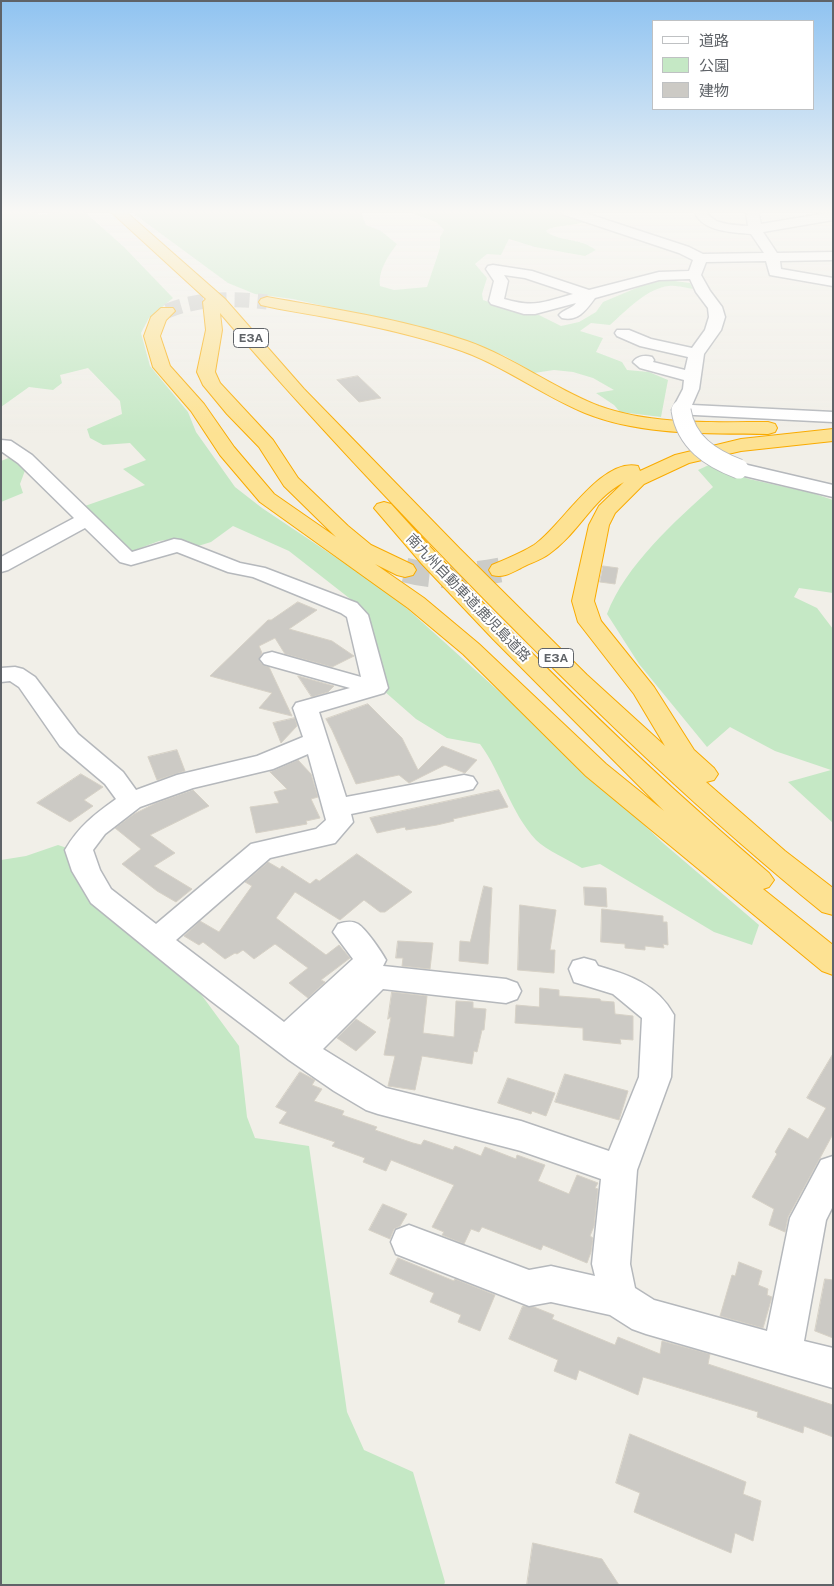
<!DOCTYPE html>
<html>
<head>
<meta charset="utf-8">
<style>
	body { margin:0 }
	#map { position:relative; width:834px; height:1586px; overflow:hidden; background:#f1efe8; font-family:"Public Sans","Noto Sans JP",sans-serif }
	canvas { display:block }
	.frame { position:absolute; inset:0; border:2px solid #5f6368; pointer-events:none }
	.legend { position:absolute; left:652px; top:20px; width:162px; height:90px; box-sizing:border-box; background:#fff; border:1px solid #bfc1c3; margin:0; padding:6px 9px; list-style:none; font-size:15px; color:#5f6368 }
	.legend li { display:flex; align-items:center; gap:10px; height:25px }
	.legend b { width:25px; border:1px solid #bfc1c3 }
</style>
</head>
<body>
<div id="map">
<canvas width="834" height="1586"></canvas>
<div class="frame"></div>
<ul class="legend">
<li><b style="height:6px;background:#fff"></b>道路</li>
<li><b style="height:14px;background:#c5e8c5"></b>公園</li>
<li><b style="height:14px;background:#cccac5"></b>建物</li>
</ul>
</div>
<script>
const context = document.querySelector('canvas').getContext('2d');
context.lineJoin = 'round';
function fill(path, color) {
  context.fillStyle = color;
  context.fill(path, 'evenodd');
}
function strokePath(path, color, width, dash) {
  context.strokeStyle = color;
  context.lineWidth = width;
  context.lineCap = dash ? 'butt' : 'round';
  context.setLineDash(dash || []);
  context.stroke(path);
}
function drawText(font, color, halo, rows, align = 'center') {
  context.font = font + ' "Public Sans","Noto Sans JP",sans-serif';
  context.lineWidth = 4;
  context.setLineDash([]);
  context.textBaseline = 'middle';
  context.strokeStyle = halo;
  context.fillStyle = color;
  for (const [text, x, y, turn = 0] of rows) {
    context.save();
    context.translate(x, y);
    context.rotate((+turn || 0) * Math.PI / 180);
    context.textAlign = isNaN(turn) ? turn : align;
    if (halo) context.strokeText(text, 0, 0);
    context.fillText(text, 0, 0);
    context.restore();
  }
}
fill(new Path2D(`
	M1 211H27L41 215 70 211H81L86 213 124 247 173 298 149 318 141 333 150 366 188 412 196 432 235 487 262 508 392 595 594 777 663 843 759 925 752 945 714 932 600 864 582 868C569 860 546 850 536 840 510 812 502 774 480 744L447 738 416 719 384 691 367 612 289 551 233 526 211 542 195 547 174 539 159 541 130 552 82 507 145 485 123 469 146 460 130 443 103 445 90 438 87 429 122 414 120 401 88 368 60 375 62 383 53 390 29 387 1 407Z
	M130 211H360L366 225 381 231 397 244C388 256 378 271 380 286L394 290 427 287 440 248V237L444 230 436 222 407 211H561L587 221C574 227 555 224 546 231 558 242 579 237 596 250L585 256 535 247 509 239 501 255 487 254 475 264 487 278 482 294 483 300 509 309 529 310 561 326 579 322 596 312 603 302 653 281 667 280 690 283 693 289C685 288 677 285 669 286 647 288 626 311 610 325L591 323 580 331 603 338 596 352 622 362 627 370 649 372 668 380 661 417 620 412 614 405 596 393 614 390 593 378 573 372 554 370 534 373 505 356 441 333 293 299 255 294 228 283Z
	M11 457 27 465 20 484 23 493 1 502V461Z
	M711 464 749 479 812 493 833 500V593L799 588 794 597 817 608 833 629V823L788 782 831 770 775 751 730 727 707 747 639 664 607 614C625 566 675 521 713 487L698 470Z
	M58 845 82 853 99 897 167 948 239 1046 247 1117 255 1138 309 1146 347 1412 364 1450 413 1472 445 1582 444 1585H1V860L26 856Z`), '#c5e8c5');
const building = new Path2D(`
	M358 376 381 398 359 402 337 380Z
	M603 566 618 568 615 584 600 582Z
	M298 602 317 610 289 629 332 641 354 656 332 667 285 654 275 638 259 646 262 653 259 660 263 665 269 667 292 716 259 708 272 693 210 676 268 620H271Z
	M298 676 334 686 328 692 312 697Z
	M368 704 402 738 418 770 442 746 477 760 465 773 445 765 409 783 399 775 356 784 332 730 326 719Z
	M295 718 297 726 281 743 273 723Z
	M177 750 185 771 157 780 148 757Z
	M298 760 311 774 318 797 311 799 320 818 306 821 307 824 256 833 250 807 279 803 274 792 287 789 270 772Z
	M81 774 103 787 84 800 93 806 70 822 37 803Z
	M193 790 209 806 150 835 175 853 154 866 192 889 176 902 157 891 122 864 141 849 115 828 134 814 156 803Z
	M499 790 508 807 453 819 454 821 437 825 406 830 405 827 377 833 370 818Z
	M357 854 412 892 385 912H380L364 900 340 920 295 892 276 918 326 955 339 945 350 958 321 980 325 982 308 998 289 983 308 968 275 944 254 959 243 950 237 954 235 953 225 959 203 942 199 945 184 936 200 921 219 932 252 886 245 882 268 862 280 869 282 866 310 884 316 879 319 881Z
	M484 886 492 888 488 964 459 961 460 941 470 942Z
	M584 887 606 888 607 907 585 905Z
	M520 905 556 910 550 950H555L554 973 518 970Z
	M602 909 663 916V922H667L668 945 663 944 664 948 645 946V950L625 948V944L601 942Z
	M398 941 433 943 430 969 402 966 403 958H396Z
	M540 988 559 990V996L600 999 601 1001 614 1002 615 1014 633 1016V1040L620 1039 621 1044 583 1040V1028L515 1023 516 1005 539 1007Z
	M392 992 427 996 423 1033 454 1037 456 1001 473 1002V1008L486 1009 484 1030H482L477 1052 474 1051 472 1064 422 1056 415 1090 388 1086 395 1056 384 1055 391 1017 388 1019Z
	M356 1019 376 1032 356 1051 337 1038Z
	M833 1054V1134L788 1217 785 1232 769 1225 774 1209 752 1197 777 1154 775 1152 789 1128 808 1139 826 1108 807 1098Z
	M300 1072 315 1080 312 1085 322 1089 314 1101 344 1111 342 1115 377 1127 375 1130 413 1143 421 1145 424 1140 453 1150 455 1146 481 1156 485 1147 516 1159 517 1155 545 1165 538 1181 569 1194 577 1175 598 1183 595 1188 598 1189 594 1226 590 1236 593 1238 591 1252 587 1263 543 1245 541 1250 482 1227 479 1232 471 1229 464 1244 442 1235 444 1232 432 1227 454 1185 391 1160 386 1171 363 1162 365 1158 332 1146 335 1142 279 1123 287 1112 276 1107Z
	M565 1074 628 1091 619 1120 555 1102Z
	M508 1078 555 1093 546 1116 532 1111 531 1114 498 1103Z
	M383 1204 407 1214 400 1226 394 1229 390 1239 369 1230Z
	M398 1258 454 1281 455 1279 495 1295 480 1331 458 1322 461 1315 430 1302 434 1293 390 1274Z
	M739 1262 762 1271 758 1285 768 1289 767 1295 772 1297 763 1328 720 1316 732 1275 735 1276Z
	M825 1279 833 1280V1338L815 1331Z
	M523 1306 534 1307 554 1315 552 1319 615 1345 618 1337 660 1354 662 1341 710 1354 708 1364 833 1405V1437L804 1426 803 1433 757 1417 758 1412 643 1377 638 1395 579 1370 576 1380 554 1371 558 1360 509 1339Z
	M630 1434 746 1482 743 1494 761 1501 753 1541 735 1533 731 1553 634 1512 640 1493 616 1483Z
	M533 1543 602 1559 619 1585H527Z`);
fill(building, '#cccac5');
strokePath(building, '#d6d1c6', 1);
strokePath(new Path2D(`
	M167 311C200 298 232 298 267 302`), '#ccccc8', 15, [15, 8]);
strokePath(new Path2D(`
	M405 570C438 579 467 576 500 570`), '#ccccc8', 25, [25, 12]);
const minor = new Path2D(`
	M561 211H579L689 247 703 254 764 253 751 234C732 232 702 232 694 211H706C712 225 735 225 748 226L746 211H758L761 224 833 212V220L763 232 777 253 833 252V260L780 261 781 269 833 278V286L770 275 766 261 706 262 701 275 710 291 722 307 725 317 721 330 704 354 699 389 692 405 833 412V422L675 414 672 410 683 389 684 380 640 368 633 362C637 356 645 355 652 357L654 360 653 362 685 370 688 357 640 346 617 336 615 333 617 330H629L651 339 692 348 705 330 709 317 708 308 696 292 690 279 659 280 595 298C586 310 578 322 562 318L559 315C564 309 572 309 576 303L535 314H524L491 304 489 301 494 281 486 269 488 266 493 265 532 271 589 290 659 272 689 271 693 260 679 253 562 214ZM504 275 525 278 573 294C543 302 535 308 504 299L508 281Z
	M1 440 11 441 32 455 132 552 174 539 181 540 240 563 265 568 357 603 368 615 388 688 384 693 319 712 346 797 464 775 473 777 477 783 473 789 464 791 351 814 353 822 335 843 270 858 176 940 284 1022 353 959 333 932 338 924C344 922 351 920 358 924 366 929 381 951 386 960L383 966 506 979 517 983 521 991 517 999 506 1003 383 989 323 1049 386 1088 521 1121 609 1151 639 1077 642 1018 613 994 574 982 569 969 573 961 584 958 595 961 598 966C629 975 657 984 674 1015L671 1077 637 1170 630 1264 635 1288 654 1300 767 1331 790 1218 821 1160 833 1156V1206L826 1220 804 1341 833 1348V1388L646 1334 632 1329 610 1315 551 1302 529 1306 396 1254 391 1242 396 1230 409 1225 529 1270 551 1266 595 1276 592 1264 601 1179 521 1151 378 1114 366 1110 334 1091 289 1060 210 1000 91 903 72 871 65 850C79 826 94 815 116 799L105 784 60 746 19 687 10 681 1 682V668L15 667 23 669 35 677 78 734 123 772 136 790 177 775 257 756 303 737 293 708 296 703 350 688 264 664 260 659 264 654 272 652 361 677 347 617 341 613 253 577 228 572 177 552 131 565 120 562 85 528 8 570 1 572V557L74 518 18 463 1 451ZM308 754 326 820 316 829 251 844 156 924 111 889 100 870 93 850 105 834 140 807 193 788 273 769Z
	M739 463 833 485V497L732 473 730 469 732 465Z`);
const highway = new Path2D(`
	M110 211H125L225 299 304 389 460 549 587 675 665 746 634 694 578 622 572 601 589 525 599 506 624 482C592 499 578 534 549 554 541 560 530 563 521 568 511 573 504 578 492 575L489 570 492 565C506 559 521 553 534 545 561 527 601 457 638 466L640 471 675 455 741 439 833 429V441L741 451 689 463 644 484 615 513 609 525 594 601 601 621 654 687 694 750 714 768 718 774 714 780 706 782 785 851 833 888V915L822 912C706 818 598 714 493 608 399 512 307 415 220 313L222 330 215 372 220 383 273 440 298 478 348 526 371 545 413 565 416 570 413 575 405 577 397 575 375 564 424 598 479 644 606 764 664 811 493 639 422 564 374 508 377 504 384 502 391 504C509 635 635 759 769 873L774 880 769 887 763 889 833 945V975L822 971 586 776 463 654 408 608 260 502 220 455 191 411 153 367 144 336 151 317 161 308H173L175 311 166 320 160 336 170 366 204 404 234 447 274 494 336 537 284 486 259 447 227 414 203 385 197 372 206 330 203 302 206 299Z
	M267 297C334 309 402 319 467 341 515 358 553 388 599 406 651 425 713 422 768 422L775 424 777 428 775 432 768 434C708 433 642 436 585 413 539 394 501 363 453 348 411 334 368 325 325 317 304 313 282 310 261 305L259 302 261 299Z`);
strokePath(minor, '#b5b8bc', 3);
strokePath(highway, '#f9ab00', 2);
fill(minor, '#fff');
fill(highway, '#fde293');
const minorBridge = new Path2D(`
	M681 410C686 442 710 458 739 469`);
strokePath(minorBridge, '#b5b8bc', 21, []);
strokePath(minorBridge, '#fff', 19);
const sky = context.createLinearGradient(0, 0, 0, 433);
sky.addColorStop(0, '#8fc3f1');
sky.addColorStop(0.49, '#f9f8f5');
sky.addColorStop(1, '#f9f8f500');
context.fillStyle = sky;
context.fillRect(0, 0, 834, 433);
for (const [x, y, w] of [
	[251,338,35],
	[556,658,35]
]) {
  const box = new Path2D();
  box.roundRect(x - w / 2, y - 9.5, w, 19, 4);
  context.fillStyle = '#fff';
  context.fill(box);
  strokePath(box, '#5f6368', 1);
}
drawText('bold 12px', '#5f6368', null, [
	["E3A",251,338],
	["E3A",556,658]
]);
drawText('14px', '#5f6368', '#fff', [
	["南九州自動車道;鹿児島道路",468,598,46]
]);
</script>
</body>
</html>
